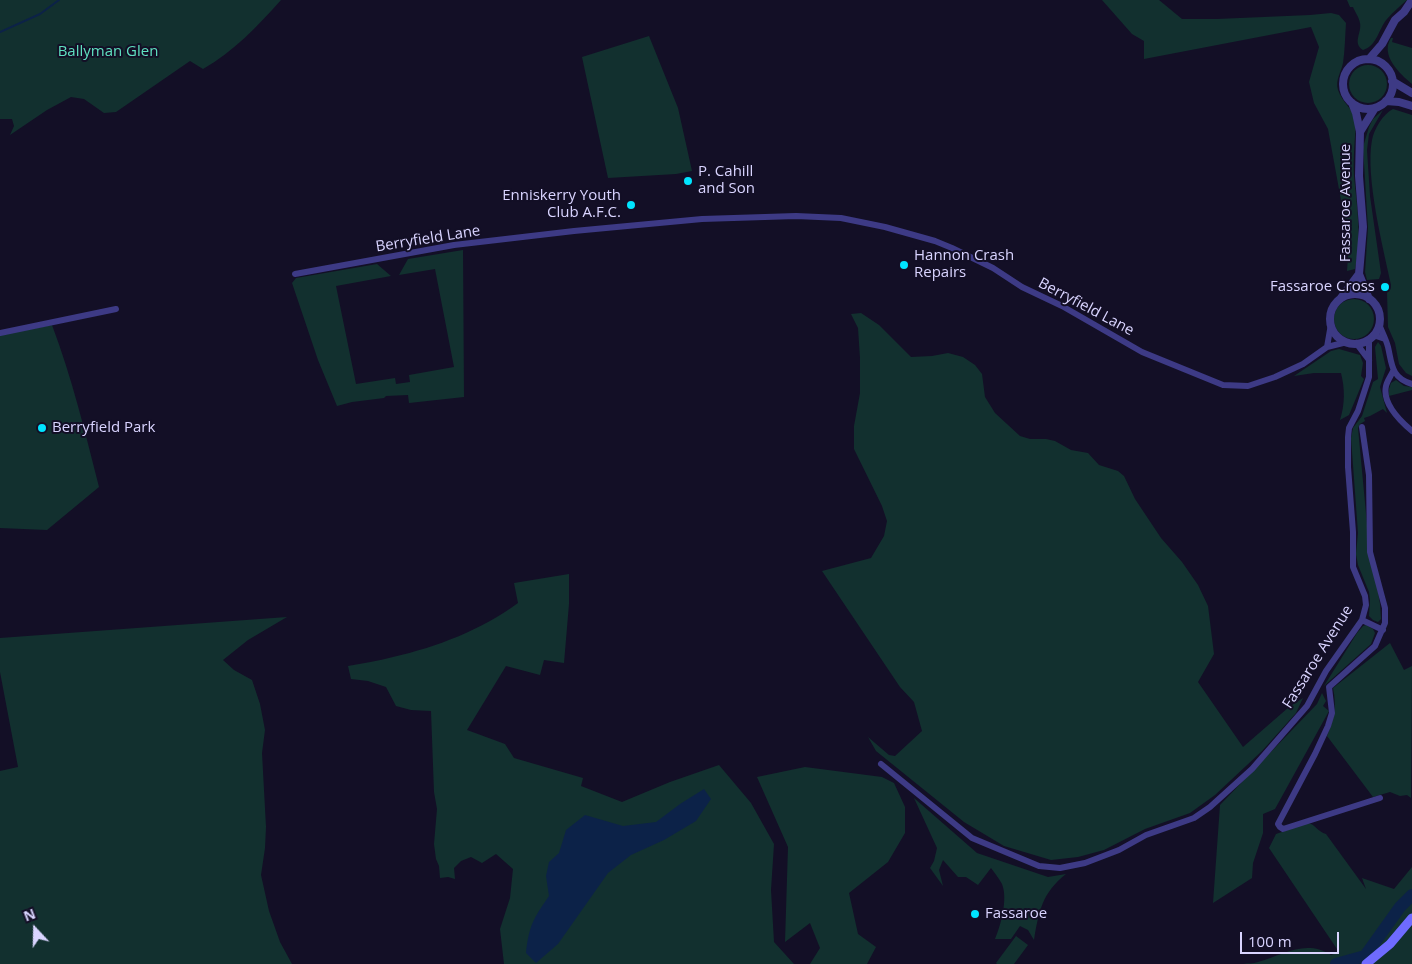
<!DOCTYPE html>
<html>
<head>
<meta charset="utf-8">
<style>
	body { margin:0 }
	#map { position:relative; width:1412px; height:964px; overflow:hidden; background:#130f26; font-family:"Open Sans",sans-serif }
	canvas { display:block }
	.north { position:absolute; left:10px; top:904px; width:50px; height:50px; -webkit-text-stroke:4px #130f26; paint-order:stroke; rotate:339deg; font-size:14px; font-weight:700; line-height:20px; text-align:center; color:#d9d4ff }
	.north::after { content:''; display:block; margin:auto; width:18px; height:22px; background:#d9d4ff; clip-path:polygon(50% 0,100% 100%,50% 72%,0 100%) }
	.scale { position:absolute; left:1240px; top:932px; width:99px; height:22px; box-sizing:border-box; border:2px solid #d9d4ff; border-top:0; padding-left:6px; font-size:15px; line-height:18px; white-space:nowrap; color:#d9d4ff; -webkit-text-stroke:4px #130f26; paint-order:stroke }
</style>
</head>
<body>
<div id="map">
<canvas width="1412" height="964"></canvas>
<div class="north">N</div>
<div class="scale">100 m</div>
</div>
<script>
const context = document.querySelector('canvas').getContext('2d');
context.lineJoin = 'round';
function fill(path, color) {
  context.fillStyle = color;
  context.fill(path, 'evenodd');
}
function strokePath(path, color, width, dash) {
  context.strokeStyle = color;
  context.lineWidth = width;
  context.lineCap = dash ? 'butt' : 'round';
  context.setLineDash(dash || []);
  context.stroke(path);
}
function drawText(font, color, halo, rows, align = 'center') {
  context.font = font + ' "Open Sans",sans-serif';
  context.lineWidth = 4;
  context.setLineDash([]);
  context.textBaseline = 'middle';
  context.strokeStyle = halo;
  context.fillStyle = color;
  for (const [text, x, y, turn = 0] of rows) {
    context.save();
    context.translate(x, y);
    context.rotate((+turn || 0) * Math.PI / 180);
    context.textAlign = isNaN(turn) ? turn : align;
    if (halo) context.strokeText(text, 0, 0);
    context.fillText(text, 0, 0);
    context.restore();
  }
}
fill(new Path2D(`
	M0 0H281C258 26 233 52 203 69L190 61 116 112 104 113 84 99 71 97 47 110 10 135 14 126 12 119H0Z
	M1102 0H1159L1182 19H1217L1310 15 1331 13 1339 15 1346 23C1345 36 1345 50 1343 63 1341 73 1335 80 1338 90 1342 102 1353 109 1356 121 1355 139 1353 158 1354 176 1357 207 1362 238 1355 269L1347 271 1349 244 1328 129 1314 103 1309 82 1319 47 1311 27 1144 59V41L1132 34Z
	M1347 0H1407C1400 6 1393 12 1387 19 1378 30 1377 46 1363 50 1352 43 1362 33 1360 23 1359 17 1355 12 1353 7H1350Z
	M649 36 678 108 692 171 676 174 608 178 582 57Z
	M1391 38H1393L1392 42 1412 48V84C1399 73 1380 55 1391 38Z
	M1349 84a19 19 0 1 1 38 0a19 19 0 1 1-38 0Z
	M1393 109 1412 115V376L1406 373 1399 364 1395 343 1388 327 1387 292 1391 285C1383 247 1365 177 1372 140 1374 129 1383 114 1393 109Z
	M1383 110 1369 134 1367 150 1370 196 1381 273 1379 279 1367 280 1365 272 1368 228 1363 147 1369 127 1373 119Z
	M463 250 464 397 409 403 408 395 386 396 384 398 352 402 337 406 318 360 292 283 296 278 377 264 391 276 336 286 356 384 395 378 396 384 410 382 409 375 454 367 435 269 399 275 408 259Z
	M1334 319a20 20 0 1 1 40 0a20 20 0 1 1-40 0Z
	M861 313 879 325 911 357 932 356 948 353 963 357 975 365 982 374 985 397 995 413 1020 436 1030 439H1046L1055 441 1071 450 1088 453 1099 465 1118 471 1124 476 1135 499 1161 538 1182 562 1198 585 1208 606 1214 654 1198 682 1243 747 1289 707 1303 698 1296 713 1262 751 1215 795 1190 813 1145 829 1104 850 1078 857 1051 860 1004 846 964 822 876 751 868 737 889 755 895 756 922 731 914 702 900 687 822 571 871 558 884 536 887 521 882 506 854 449V426L860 393V358L858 328 851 314Z
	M52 325C72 378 85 432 99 487L47 530 0 528V335Z
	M1378 342 1381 346 1386 368 1380 387 1387 413 1383 409 1370 416 1364 418 1365 421 1360 424 1358 428 1367 524 1380 604 1381 619 1378 622 1373 620 1369 616 1370 600 1369 592 1358 565 1356 554 1358 533 1351 438 1353 428 1362 416 1373 382 1378 379 1375 347Z
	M1339 349 1360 355 1363 363 1361 376 1364 379 1349 415 1340 420C1345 404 1345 389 1341 373H1314L1294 376 1331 351Z
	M1396 380 1404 386 1412 387V390L1389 396V389L1391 383Z
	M569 574V604L564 663 544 660 540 675 506 666 467 730 505 744 514 758 583 778 581 786 622 802 670 782 719 765 751 803 774 844 771 890 774 942 794 964H504L500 929 510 898 513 869 496 854 482 863 471 857 461 861 454 868 455 879 448 877 440 878 439 866 436 859 434 844 437 809 434 792 431 711 411 710 396 706 386 687 368 681 351 679 348 666C363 663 378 661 393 657 437 647 481 630 518 603L514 583Z
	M287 617 248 640 223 660 234 670 252 680 260 704 265 730 262 753 266 827 265 848 261 875 269 911 280 942 292 964H0V771L18 767 0 672V638Z
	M1366 625 1373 629 1375 633 1371 644 1324 686 1357 633 1363 626Z
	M1390 643 1404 670 1412 666 1411 798 1407 795 1400 796 1390 792 1373 797 1327 736C1334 718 1337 707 1333 688Z
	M1322 693 1326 701 1323 706 1329 711 1275 809 1263 814V833L1253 863 1252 878 1213 903 1220 805 1317 704Z
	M805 767 882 777 894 783 905 807V833L888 862 849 893 858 934 876 947 867 964H810L820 948 810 923 785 942 788 847 757 777Z
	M914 798 977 853 1048 877 1066 874C1042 893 1039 911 1034 940L1028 930 1020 926 1011 939H995C1001 925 1008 899 1002 884 999 879 995 873 991 868L978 885 966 877H958L943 860 939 870 943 886 930 868 934 861 937 848Z
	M1308 823C1315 824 1318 832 1326 834L1366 889 1362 878 1394 889 1412 867V964H1243C1248 963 1253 964 1258 962 1284 955 1305 939 1331 955L1339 952 1269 848 1276 834Z
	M1016 936 1028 945 1014 964H997L996 963Z`), '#12302f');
fill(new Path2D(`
	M704 789 711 799 696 821 664 840 631 855 608 873 558 944 536 963 526 953C529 926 533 919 549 896L546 876 549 862 559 853 566 830 585 815 623 826 656 822 680 804Z`), '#0c2248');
strokePath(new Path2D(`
	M0 32 40 14 59 0`), '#0c2248', 2);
strokePath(new Path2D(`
	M1336 964 1365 956 1400 907 1412 895`), '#0c2248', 12);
strokePath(new Path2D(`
	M295 274 454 245 574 231 702 219 796 216 841 218 885 227 935 241 952 248 993 268 1022 287 1062 306 1142 352 1223 385 1248 386 1275 377 1303 364 1327 347 1347 342
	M1379 324C1382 332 1386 339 1388 347 1392 364 1391 378 1412 384
	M0 333 116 309
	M1373 335 1385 339
	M1356 343 1369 360
	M1327 347 1331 324
	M1393 371C1391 376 1387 381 1386 386 1382 404 1400 421 1412 431
	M1362 427 1369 475 1370 552 1385 608V623L1375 646 1329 687 1332 713 1328 726 1315 754 1278 824 1280 827 1283 829 1380 798
	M1362 620 1383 630
	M881 764 972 838 1039 866 1060 868 1085 863 1119 850 1146 835 1194 818 1210 807 1252 769 1307 706 1326 671 1362 620 1366 605 1365 596 1353 567V532L1348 467V437L1349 428 1358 411 1369 377V339`), '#3d3a85', 6);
strokePath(new Path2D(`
	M1369 59 1382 44 1395 20 1404 12 1412 0
	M1343 84a25 25 0 1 1 50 0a25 25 0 1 1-50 0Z
	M1392 81 1412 93
	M1386 101 1399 102 1412 106
	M1352 103 1356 113 1360 132 1359 176 1363 227 1359 274 1369 299
	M1360 132 1375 108
	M1330 319a25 25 0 1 1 50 0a25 25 0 1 1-50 0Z
	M1341 298 1359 274`), '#3d3a85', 8);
strokePath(new Path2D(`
	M1366 964 1390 944 1412 918`), '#6f6bff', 9);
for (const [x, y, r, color] of [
	[688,181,5,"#00e5ff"],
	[631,205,5,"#00e5ff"],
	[904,265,5,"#00e5ff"],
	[1385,287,5,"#00e5ff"],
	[42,428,5,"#00e5ff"],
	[975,914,5,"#00e5ff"]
]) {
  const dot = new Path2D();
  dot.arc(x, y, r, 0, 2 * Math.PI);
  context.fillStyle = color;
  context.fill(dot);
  strokePath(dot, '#130f26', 2);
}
drawText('15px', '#5fe0c0', '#130f26', [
	["Ballyman Glen",108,52]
]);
drawText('15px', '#d9d4ff', '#130f26', [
	["P. Cahill",698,172],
	["and Son",698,189],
	["Enniskerry Youth",621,196,"right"],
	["Club A.F.C.",621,213,"right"],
	["Hannon Crash",914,256],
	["Repairs",914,273],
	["Fassaroe Cross",1375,287,"right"],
	["Berryfield Park",52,428],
	["Fassaroe",985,914]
], 'left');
drawText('15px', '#d9d4ff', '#130f26', [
	["Fassaroe Avenue",1346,203,-90],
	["Berryfield Lane",428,239,-9],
	["Berryfield Lane",1086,307,28],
	["Fassaroe Avenue",1318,657,-58]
]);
</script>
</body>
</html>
